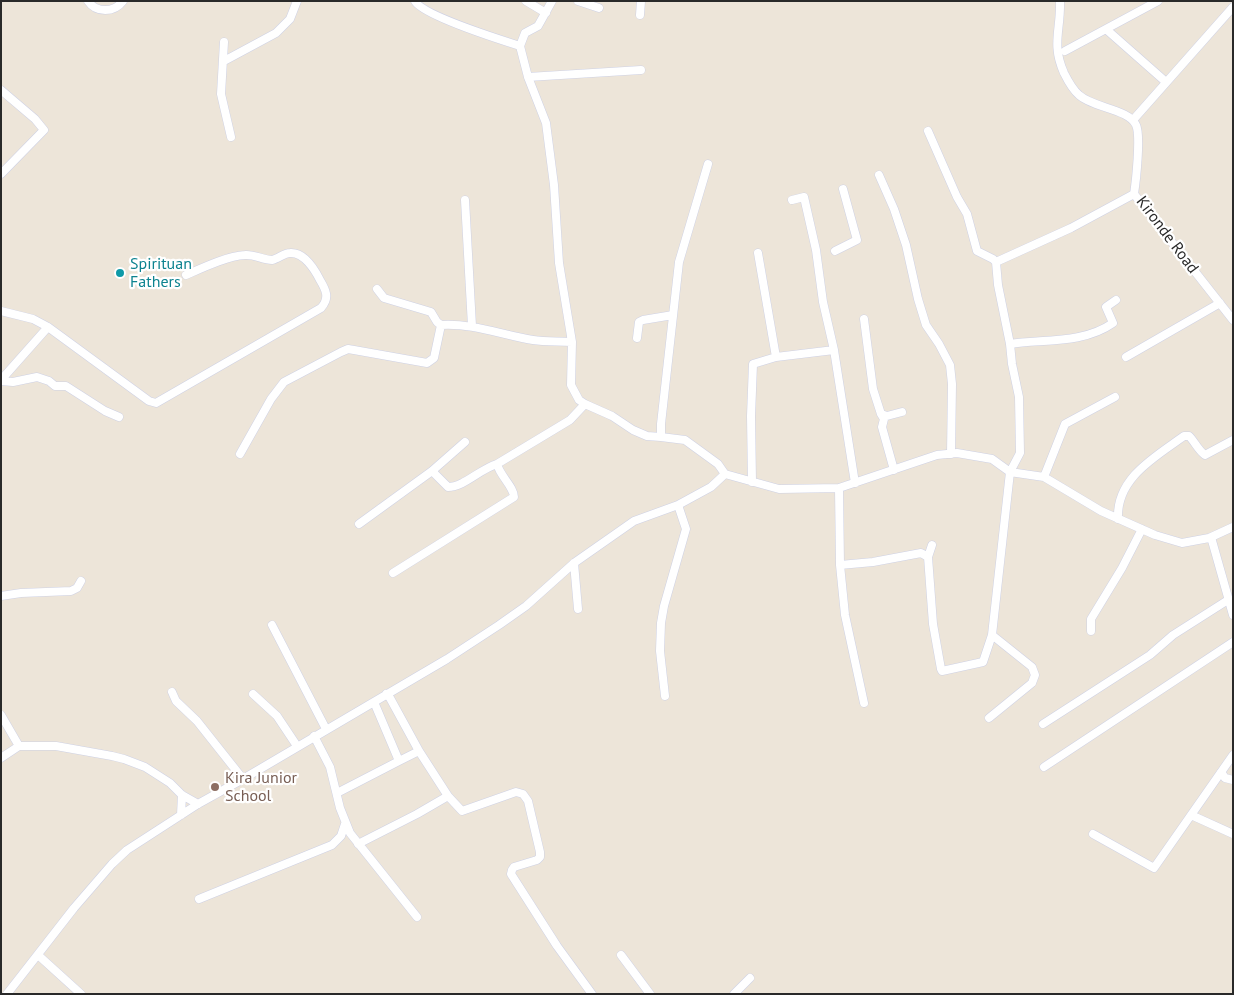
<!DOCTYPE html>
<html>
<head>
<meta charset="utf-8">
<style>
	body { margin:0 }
	#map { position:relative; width:1234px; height:995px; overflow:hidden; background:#ede5d9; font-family:"PT Sans",sans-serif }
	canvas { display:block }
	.frame { position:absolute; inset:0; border:2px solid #292929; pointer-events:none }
</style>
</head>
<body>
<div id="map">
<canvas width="1234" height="995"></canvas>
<div class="frame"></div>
</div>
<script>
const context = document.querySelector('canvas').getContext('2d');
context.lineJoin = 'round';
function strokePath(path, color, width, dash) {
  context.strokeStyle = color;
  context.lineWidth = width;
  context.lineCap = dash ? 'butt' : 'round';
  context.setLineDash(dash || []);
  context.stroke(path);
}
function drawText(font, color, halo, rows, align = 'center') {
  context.font = font + ' "PT Sans",sans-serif';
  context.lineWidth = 4.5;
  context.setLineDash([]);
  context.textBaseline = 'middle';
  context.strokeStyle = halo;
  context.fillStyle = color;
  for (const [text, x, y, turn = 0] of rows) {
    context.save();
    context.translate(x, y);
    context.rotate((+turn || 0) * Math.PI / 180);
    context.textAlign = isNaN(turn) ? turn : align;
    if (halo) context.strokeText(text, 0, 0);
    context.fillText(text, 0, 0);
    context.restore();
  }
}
const minor = new Path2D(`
	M88 1C96 13 114 13 123 1
	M415 1C422 15 501 40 520 46
	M526 1 546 13
	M552 1 538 26 525 33 520 46 528 77 546 123 554 185 559 263 572 342 571 385 579 400 585 404 612 416 633 430 647 436 661 437
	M578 1 599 8
	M1060 1C1061 30 1051 44 1064 73 1068 81 1073 90 1079 95 1093 108 1129 109 1136 125 1141 135 1136 181 1134 194 1167 236 1200 278 1233 320
	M640 15 641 1
	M1107 30 1166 82
	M224 42 221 94 231 137
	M1065 51 1158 1
	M224 61 276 33 290 19 297 1
	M528 77 641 70
	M1 90 35 119 44 130 1 174
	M1133 120 1233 7
	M708 164 679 262 661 424V437L685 440 718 464 725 474 779 489 839 488 937 455 957 453 992 459 1010 472 1044 477 1101 511 1155 535 1182 543 1209 538 1233 527
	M879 175 894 209 906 245 918 299 926 325 939 344 950 365 952 384 951 454
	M465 200 472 326
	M792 200 804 197 816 250 823 302 834 350 855 483
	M835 251 857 240 843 189
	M758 253 776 357
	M996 262 1071 228 1134 194
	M377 289 384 298 431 312 437 322 441 325
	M1 311 33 319 48 327 149 401 156 403 321 308C330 298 326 290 320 280 315 270 304 252 290 253 284 253 278 259 272 260 263 260 254 254 245 255 227 256 202 268 186 275
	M864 319 873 389 881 414
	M637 338 639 322 643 320 673 315
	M1010 344C1044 339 1083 344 1113 323L1106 307 1116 300
	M1126 357 1220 303
	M1 380 48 327
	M1 381 13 382 37 377 49 381 55 386H66L105 411 119 417
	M240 454 271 399 284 382 341 352 348 349 354 350 427 363 434 358 441 325C473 323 502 335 533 340 546 342 559 341 572 342
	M894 470 882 427 884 419 881 414 887 416 902 412
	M432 471 465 442
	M1044 477 1065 424 1115 397
	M752 482 751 416 753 364 776 357 834 350
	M839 488 840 565 845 615 864 703
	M1118 519C1116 478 1155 457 1184 436H1189C1195 442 1198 450 1205 455L1233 440
	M359 524 432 471 448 487C464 487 480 469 497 464L570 420 585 404
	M1211 537 1233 615
	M928 557 932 545
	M574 563 578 609
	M840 565 873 562 921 553 928 557 933 624 941 669 942 671 983 662 992 635 1010 472 1020 453 1019 397 1012 364 1010 344 998 285 996 262 993 259 977 251 967 214 957 197 928 131
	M393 573 514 497C514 487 500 476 497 464
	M1 596 21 593 71 591 77 588 81 581
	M272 625 326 729
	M1091 631V619L1122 568 1142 529
	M172 692 176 701 197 721 243 779
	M253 694 277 716 297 746
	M386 694 390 698 419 751 448 796
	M665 696 660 651 661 623 664 606 686 529 678 505
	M1 715 19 746H56L112 756 124 759 145 767 170 783 182 795 198 804
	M989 718 1032 683 1035 675 1032 667 992 635
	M1043 724 1150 655 1173 635 1228 600
	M314 736 330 767 340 808 350 833 417 917
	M1 758 19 746
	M399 761 419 751
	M1044 767 1233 642
	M1221 772 1225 778 1233 780
	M337 793 399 761 374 702
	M181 815 182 795
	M1191 815 1233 834
	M1093 834 1154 868 1233 755
	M358 844 417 814 448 796 462 811 516 792 523 794 528 801 540 852V857L537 860 514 867 512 870 511 874 557 946 592 994
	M199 899 332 845 341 836 345 824
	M38 955 81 994
	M621 955 650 994
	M7 994 74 908 112 864 127 850 198 804 243 779 447 659 499 625 526 606 574 563 634 521 678 505 711 487 725 474
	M734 994 750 978`);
strokePath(minor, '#ced1e4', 9);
strokePath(minor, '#fff', 8);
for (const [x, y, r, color] of [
	[120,273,5,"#0f9aa8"],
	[215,787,5,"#8d6e63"]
]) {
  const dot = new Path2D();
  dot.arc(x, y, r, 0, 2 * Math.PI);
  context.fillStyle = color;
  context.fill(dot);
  strokePath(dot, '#fff', 2);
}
drawText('16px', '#292929', '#fff', [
	["Kironde Road",1167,235,53]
]);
drawText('16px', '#0d838f', '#fff', [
	["Spirituan",130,264],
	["Fathers",130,282]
], 'left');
drawText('16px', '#785e54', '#fff', [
	["Kira Junior",225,778],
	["School",225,796]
], 'left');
</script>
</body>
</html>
